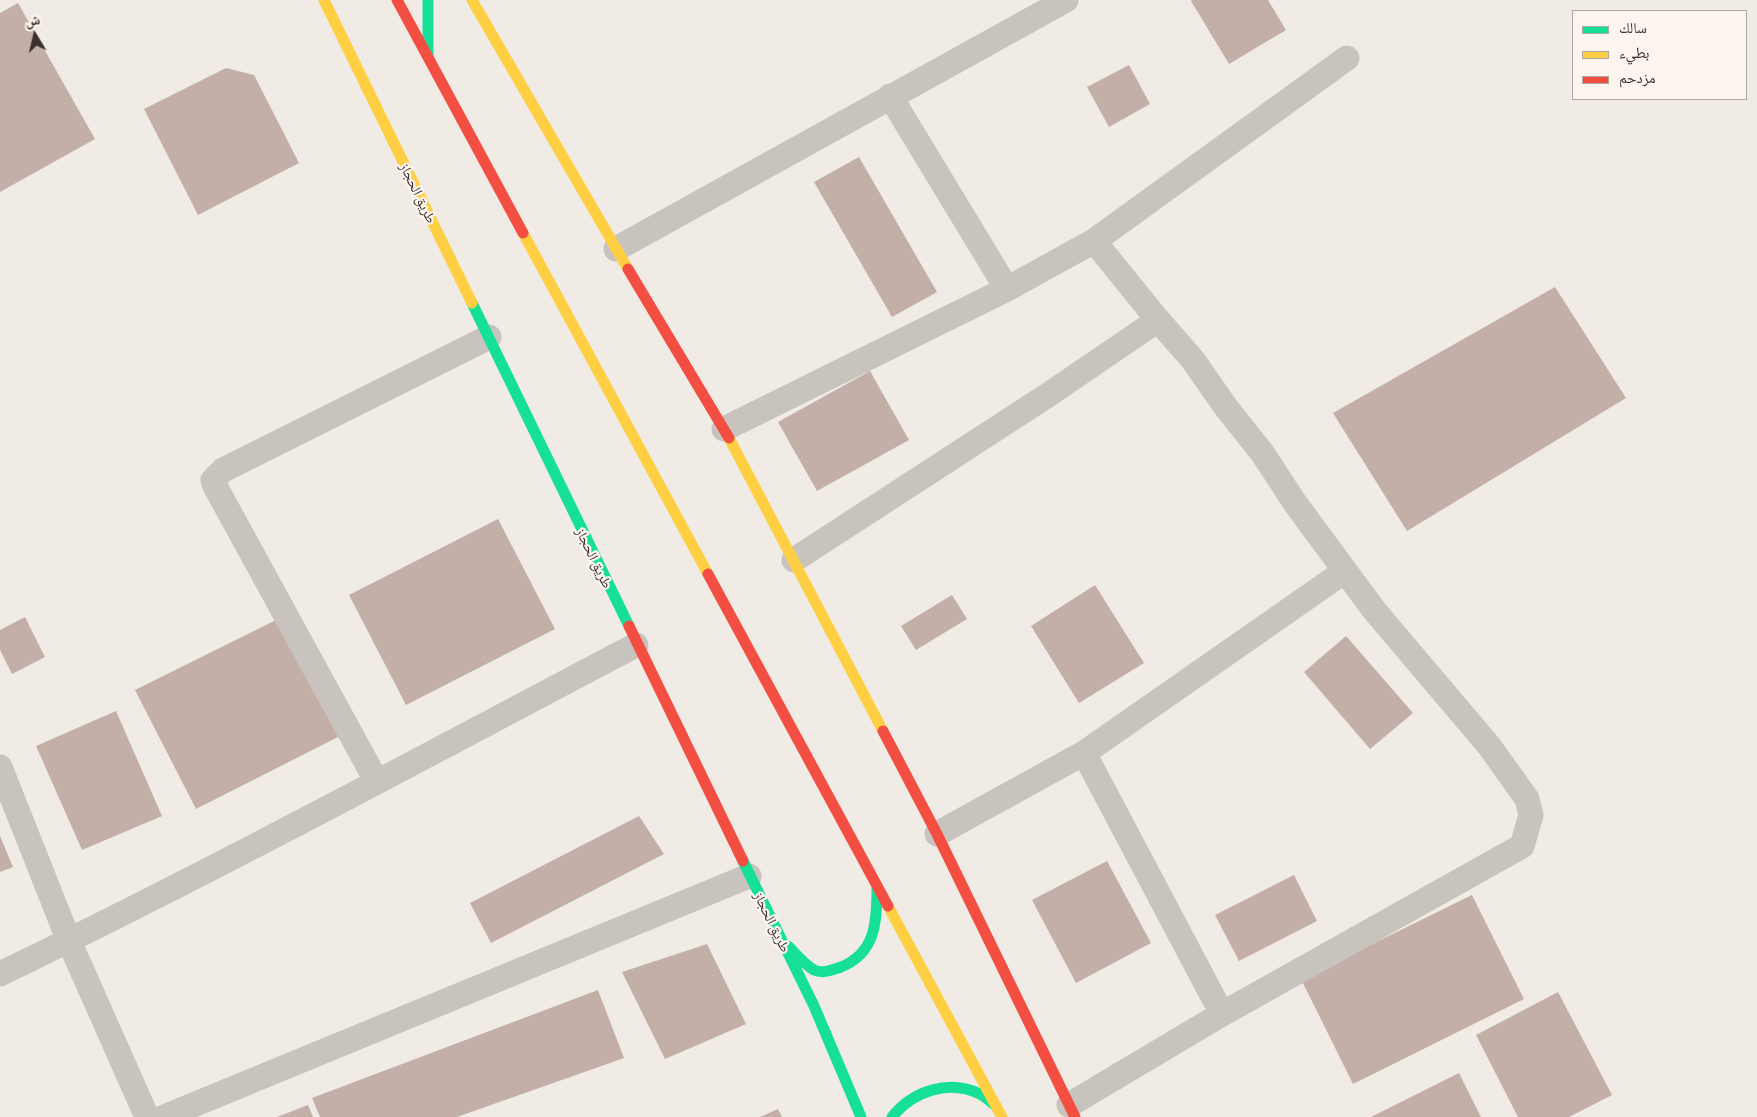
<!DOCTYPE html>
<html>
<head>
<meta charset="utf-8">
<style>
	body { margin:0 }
	#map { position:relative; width:1757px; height:1117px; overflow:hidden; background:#f0ebe5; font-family:Commissioner,"Noto Naskh Arabic",sans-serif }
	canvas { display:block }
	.legend { position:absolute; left:1572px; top:10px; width:175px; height:90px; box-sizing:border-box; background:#fbf5ee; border:1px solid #aea6a0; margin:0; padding:6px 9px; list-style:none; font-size:15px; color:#3b302b }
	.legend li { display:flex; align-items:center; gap:10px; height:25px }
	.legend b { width:25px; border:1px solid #aea6a0 }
	.north { position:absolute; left:10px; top:10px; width:50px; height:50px; -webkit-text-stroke:4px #fbf5ee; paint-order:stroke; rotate:351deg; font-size:14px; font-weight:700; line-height:20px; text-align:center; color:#3b302b }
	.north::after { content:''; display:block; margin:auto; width:18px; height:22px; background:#3b302b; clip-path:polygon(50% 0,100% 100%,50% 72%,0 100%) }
</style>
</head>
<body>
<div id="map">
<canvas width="1757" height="1117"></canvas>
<ul class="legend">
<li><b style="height:6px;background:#16e098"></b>سالك</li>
<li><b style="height:6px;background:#ffcf43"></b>بطيء</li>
<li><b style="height:6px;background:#f24e42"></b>مزدحم</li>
</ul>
<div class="north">ش</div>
</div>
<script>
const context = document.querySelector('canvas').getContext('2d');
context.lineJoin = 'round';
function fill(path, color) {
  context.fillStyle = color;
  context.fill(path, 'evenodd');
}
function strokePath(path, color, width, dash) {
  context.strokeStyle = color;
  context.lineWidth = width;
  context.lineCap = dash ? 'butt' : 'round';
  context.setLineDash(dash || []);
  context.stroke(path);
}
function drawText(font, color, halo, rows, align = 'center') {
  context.font = font + ' Commissioner,"Noto Naskh Arabic",sans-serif';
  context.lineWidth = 4.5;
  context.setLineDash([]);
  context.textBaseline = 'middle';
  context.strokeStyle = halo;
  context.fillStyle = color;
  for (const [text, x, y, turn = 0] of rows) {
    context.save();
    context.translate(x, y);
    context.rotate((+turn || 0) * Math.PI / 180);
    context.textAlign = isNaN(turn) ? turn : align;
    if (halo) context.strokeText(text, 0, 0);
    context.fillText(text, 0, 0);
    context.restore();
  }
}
fill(new Path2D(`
	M1192 0H1268L1286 30 1229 64 1191 1Z
	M18 3 95 139 0 192V13Z
	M1129 65 1150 104 1109 127 1087 87Z
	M226 68 254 75 299 163 198 215 144 109Z
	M859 157 937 292 892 317 814 182Z
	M1555 287 1626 398 1407 531 1333 413Z
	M870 371 909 440 817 491 778 422Z
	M498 519 555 629 406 705 349 595Z
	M1095 585 1144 663 1079 703 1031 626Z
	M952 595 967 619 916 650 901 626Z
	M25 617 45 657 12 674 0 650V630Z
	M282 617 342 735 196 809 135 690Z
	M1346 636 1413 713 1370 749 1304 672Z
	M116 711 162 816 82 850 36 746Z
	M639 816 664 854 491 943 470 903Z
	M0 836 13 867 0 872Z
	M1107 861 1151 943 1076 983 1032 900Z
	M1294 875 1317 921 1239 961 1215 915Z
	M1472 895 1524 999 1353 1084 1301 979Z
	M707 944 746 1024 665 1059 622 972Z
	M598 990 624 1058 457 1117H320L312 1098Z
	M1558 992 1612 1095 1569 1117H1518L1476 1035Z
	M1459 1073 1481 1117H1371Z
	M308 1105 313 1117H277Z
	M778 1109 782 1117H760Z`), '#c3afa7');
strokePath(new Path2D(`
	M890 96 1007 289
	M616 249 1066 0
	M724 429 1007 289 1094 241 1347 58
	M794 560 1048 395 1158 320
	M1084 753 1222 1014
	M0 767 69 941 147 1117
	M377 782 215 486 213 480 223 470 489 337
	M937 834 1084 753 1345 571
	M0 974C215 870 425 756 636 645
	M1069 1105 1222 1014 1522 846 1531 815 1527 799 1490 747 1374 610 1295 503 1263 454 1225 406 1193 360 1158 320 1094 241
	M164 1117 749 876`), '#c9c3be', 25);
strokePath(new Path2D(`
	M428 0V54
	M472 303 629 626
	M743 861 814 1006 861 1117
	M788 946C796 954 804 964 814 970 823 974 832 970 841 967 876 953 877 921 877 888
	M892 1117C913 1091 948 1079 980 1094 986 1097 991 1102 996 1106`), '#16e098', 11);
strokePath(new Path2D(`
	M324 0 472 303
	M472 0 628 269
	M523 233 708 574
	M729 438 883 731
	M888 906 1002 1117`), '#ffcf43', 11);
strokePath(new Path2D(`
	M397 0 523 233
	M628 269 729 438
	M708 574 888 906
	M629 626 743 861
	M883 731 937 834 1075 1117`), '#f24e42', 11);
drawText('14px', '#3b302b', '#fbf5ee', [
	["طريق الحجاز",418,193,64],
	["طريق الحجاز",594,558,64],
	["طريق الحجاز",772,922,64]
]);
</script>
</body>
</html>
